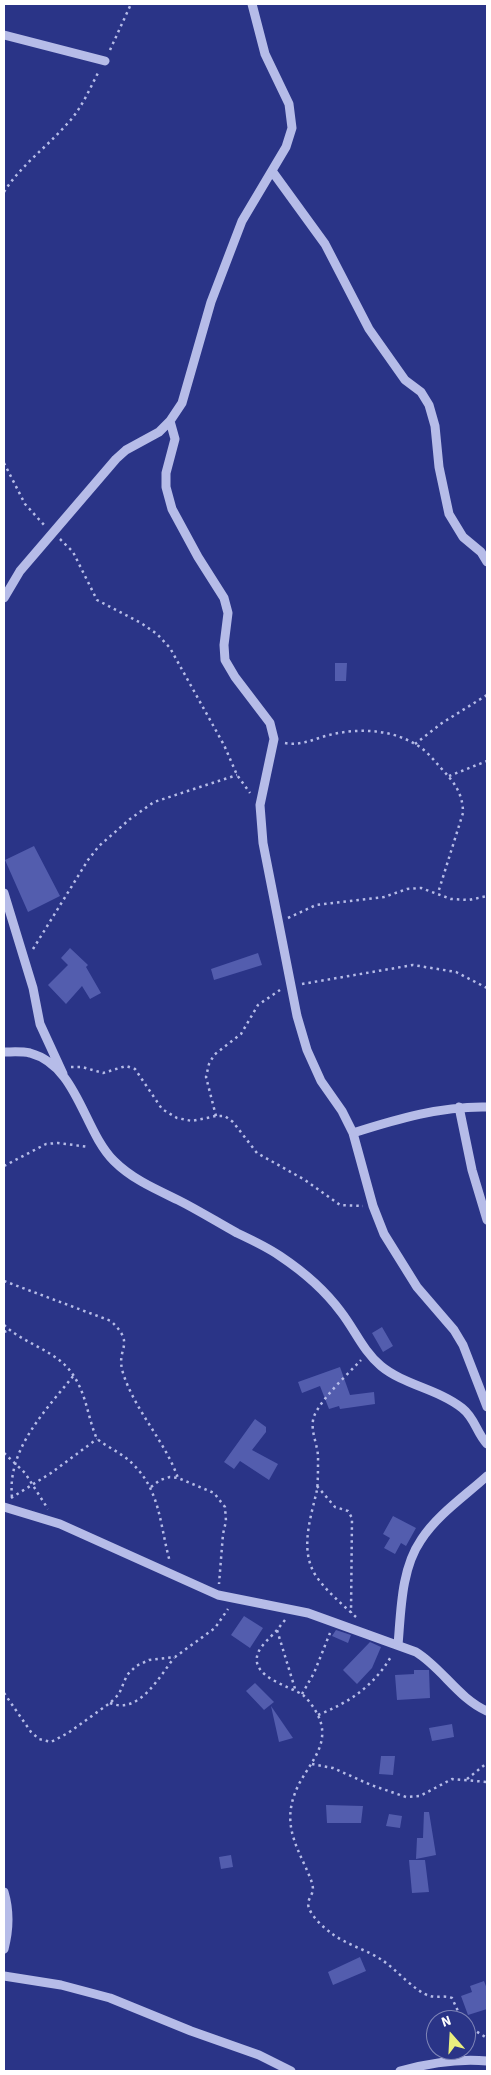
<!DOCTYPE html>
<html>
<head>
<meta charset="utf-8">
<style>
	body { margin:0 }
	#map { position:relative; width:491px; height:2075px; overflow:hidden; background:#2a3487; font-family:"Source Sans 3",sans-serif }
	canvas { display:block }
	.frame { position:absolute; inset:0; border:5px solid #fff; pointer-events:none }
	.north { position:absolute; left:426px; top:2010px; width:50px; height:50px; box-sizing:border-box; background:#2a3487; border:1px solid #7f85b7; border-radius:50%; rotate:341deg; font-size:14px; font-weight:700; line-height:20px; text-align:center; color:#fff }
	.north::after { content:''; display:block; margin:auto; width:18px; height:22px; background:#e9ee7e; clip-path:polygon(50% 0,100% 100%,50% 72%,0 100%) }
</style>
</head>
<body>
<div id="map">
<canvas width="491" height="2075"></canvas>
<div class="frame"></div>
<div class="north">N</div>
</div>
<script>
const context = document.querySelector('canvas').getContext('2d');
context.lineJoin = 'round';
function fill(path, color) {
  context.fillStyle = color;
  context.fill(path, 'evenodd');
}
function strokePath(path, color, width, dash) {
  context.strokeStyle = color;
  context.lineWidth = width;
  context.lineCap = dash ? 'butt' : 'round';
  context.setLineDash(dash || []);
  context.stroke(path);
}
fill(new Path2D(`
	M335 663H347L346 681H335Z
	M34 846 60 896 28 912 5 860Z
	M70 948 88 965 86 967 101 993 90 999 82 986 66 1004 48 985 68 965 61 958Z
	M258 953 262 965 214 980 211 969Z
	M382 1327 393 1346 383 1352 372 1333Z
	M340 1367 350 1395 374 1392 375 1404 340 1409 339 1406 329 1409 320 1386 302 1393 298 1382Z
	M255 1419 266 1427V1432L252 1450 278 1464 269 1480 240 1461 234 1469 224 1462Z
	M393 1516 416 1528 406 1546 401 1543 395 1554 384 1548 390 1538 383 1534Z
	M244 1616 263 1628 250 1648 231 1635Z
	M336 1630 351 1635 348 1643 332 1636Z
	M370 1642 381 1647 372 1668 357 1684 343 1670Z
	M414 1670H429L430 1698 397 1700 395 1675 414 1674Z
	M255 1683 274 1702 264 1710 246 1691Z
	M271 1706 293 1738 279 1742Z
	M452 1724 454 1737 432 1741 429 1728Z
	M381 1756H395L393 1775 379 1774Z
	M326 1805 363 1806 361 1823H327Z
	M424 1812H429L436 1855 416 1859 417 1838H423Z
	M389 1814 402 1816 400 1828 386 1826Z
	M231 1855 233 1867 221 1869 219 1857Z
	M409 1860H425L429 1892 412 1893Z
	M360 1957 366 1971 333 1985 328 1972Z
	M484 1981 487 1989V2009L468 2015 461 1996 472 1992 470 1986Z`), '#535dae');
strokePath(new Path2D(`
	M110 50 131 4
	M4 192C21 165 46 148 67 124 81 110 90 88 99 71
	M4 463 25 504 45 526
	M60 539 73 552 97 600 141 623 157 634 170 648 224 745 237 775 250 793
	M285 743C301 746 314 739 329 735 357 728 390 729 415 744 425 749 433 759 440 767 454 782 463 793 463 813L438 893
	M415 744 442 723 487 695
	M449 776 487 761
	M288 918 316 905 384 897 407 889 421 888 451 899 469 900 487 896
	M33 949 88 860 99 846 130 819 154 802 237 775
	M302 984 413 965 456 972 487 988
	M71 1067H82L103 1073 126 1066 135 1069 162 1109 177 1118 192 1121 216 1116H225L233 1122 257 1153 305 1180 340 1205 363 1206
	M216 1116 206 1077 209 1064 214 1055 241 1034 258 1005 280 990
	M4 1166 46 1144 58 1143 89 1147
	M4 1281 111 1321C137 1346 115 1347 123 1373 135 1411 165 1441 178 1478
	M4 1325C25 1345 60 1351 75 1378 87 1397 88 1419 97 1439 106 1446 117 1451 126 1458 161 1486 159 1523 170 1562
	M4 1332 9 1330
	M4 1453 25 1473 48 1509
	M317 1486 335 1507 348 1511 352 1518 351 1613
	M151 1487 160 1480 170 1477 178 1478 214 1493 225 1507 226 1521 223 1534 219 1584
	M12 1497C7 1449 46 1410 74 1375
	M11 1498 51 1473 97 1439
	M356 1617C342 1604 327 1592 316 1576 299 1550 311 1517 317 1490 318 1483 318 1469 318 1460 319 1444 307 1428 316 1412 327 1393 346 1376 361 1360
	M285 1620 277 1630 296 1692
	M277 1630C271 1637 261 1645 258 1653 249 1677 290 1686 303 1695 310 1701 317 1712 320 1720 330 1749 304 1768 295 1793 284 1822 294 1842 306 1868 309 1875 313 1883 313 1890 312 1896 306 1901 309 1908 312 1917 324 1928 331 1933 345 1944 367 1950 382 1960 396 1969 415 1992 430 1996 437 1998 444 1995 452 1998L462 2020
	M4 1693 31 1732 39 1739 51 1742 68 1733 110 1703 119 1694 127 1675 136 1666 149 1660 175 1657 215 1628 228 1609
	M302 1694 314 1673 330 1633
	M110 1703C139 1715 159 1677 174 1658
	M318 1715C350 1702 374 1686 392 1655
	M312 1764 333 1768 371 1785 406 1797 420 1796 452 1779 487 1782
	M467 1779 487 1763
	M466 2025 487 2038`), '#b6bce8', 2.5, [2.5, 4]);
strokePath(new Path2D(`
	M4 35 105 61
	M272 171 325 244 369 329 405 380 421 392 429 405 435 426 439 467 449 514 463 537 481 552 487 562
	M170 421 175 439 166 473V487L172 509 198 557 224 598 228 613 224 645 225 660 235 677 270 723 274 739 260 805 263 843 297 1016 307 1050 321 1081 342 1111 353 1133 373 1206 384 1234 417 1287 454 1330 463 1345 487 1407
	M4 598 20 571 116 459 126 450 159 432 170 421 182 403 211 302 242 221 286 147 292 128 289 104 265 54 252 4
	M4 893 33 988 40 1024 63 1074
	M4 1052C12 1052 21 1051 30 1053 78 1066 83 1130 114 1161 132 1179 155 1189 178 1200 198 1210 217 1222 237 1233 252 1240 267 1247 280 1256 304 1272 324 1289 341 1312 355 1330 363 1351 381 1366 404 1385 438 1389 462 1408 475 1418 476 1432 487 1444
	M459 1107 472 1170 487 1220
	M353 1133C397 1119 441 1106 487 1107
	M4 1507 60 1524 218 1595 308 1613 416 1652C442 1668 459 1699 487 1711
	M398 1645C401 1611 401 1569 421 1540 437 1515 465 1496 487 1476
	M4 1892C10 1912 9 1930 4 1949
	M4 1976 61 1985 110 1998 191 2031 259 2055 291 2071
	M400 2071C429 2063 457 2058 487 2061`), '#b6bce8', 9);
</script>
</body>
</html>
